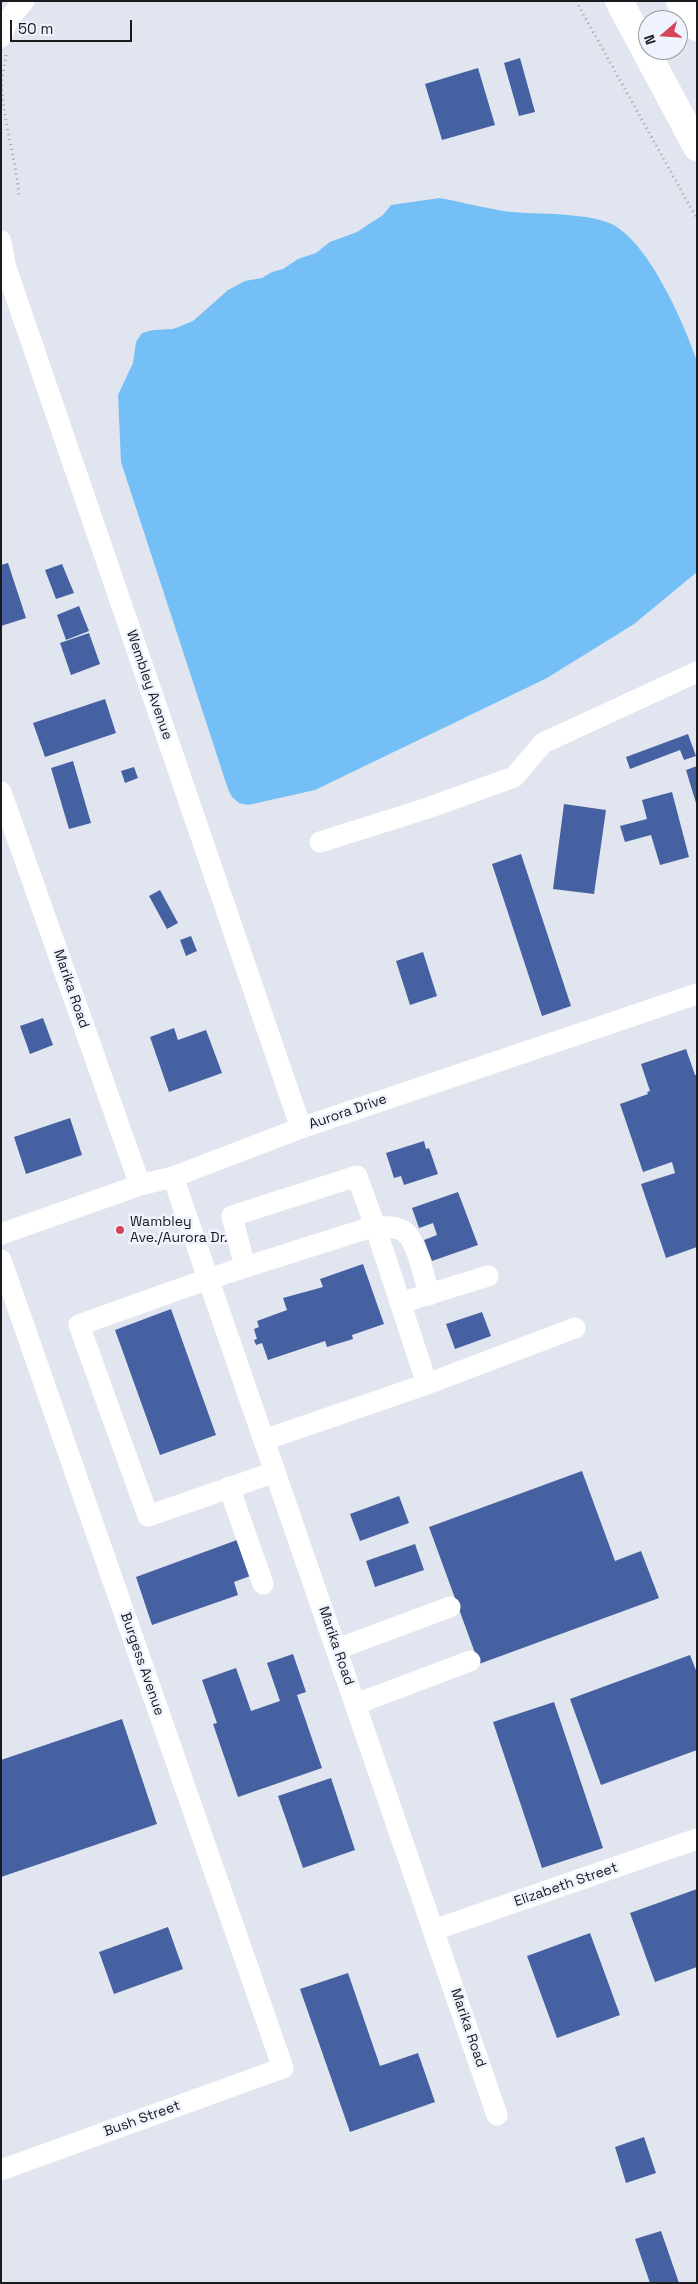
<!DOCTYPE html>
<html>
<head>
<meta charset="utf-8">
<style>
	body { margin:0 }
	#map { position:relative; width:698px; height:2284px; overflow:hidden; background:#e1e5ef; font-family:"Space Grotesk",sans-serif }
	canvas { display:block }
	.frame { position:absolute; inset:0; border:2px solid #181a1d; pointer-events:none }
	.north { position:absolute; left:638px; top:10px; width:50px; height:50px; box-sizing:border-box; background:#eef3fd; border:1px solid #989ca3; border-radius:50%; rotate:251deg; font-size:14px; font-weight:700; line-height:20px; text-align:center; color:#181a1d }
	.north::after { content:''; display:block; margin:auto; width:18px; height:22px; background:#d54459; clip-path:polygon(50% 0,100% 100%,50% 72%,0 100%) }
	.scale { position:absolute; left:10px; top:20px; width:122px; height:22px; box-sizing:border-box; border:2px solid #181a1d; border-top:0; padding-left:6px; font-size:15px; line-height:18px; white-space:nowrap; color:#181a1d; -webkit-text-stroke:4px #eef3fd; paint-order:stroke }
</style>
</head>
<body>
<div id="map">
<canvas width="698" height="2284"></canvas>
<div class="frame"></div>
<div class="north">N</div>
<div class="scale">50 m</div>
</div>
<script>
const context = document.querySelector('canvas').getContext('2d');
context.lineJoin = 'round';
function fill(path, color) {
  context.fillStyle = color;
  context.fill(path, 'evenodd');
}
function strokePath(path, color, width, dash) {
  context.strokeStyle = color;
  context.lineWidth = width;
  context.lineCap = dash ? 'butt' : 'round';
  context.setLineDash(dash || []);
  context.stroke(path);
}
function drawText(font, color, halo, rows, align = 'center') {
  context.font = font + ' "Space Grotesk",sans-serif';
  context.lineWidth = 5;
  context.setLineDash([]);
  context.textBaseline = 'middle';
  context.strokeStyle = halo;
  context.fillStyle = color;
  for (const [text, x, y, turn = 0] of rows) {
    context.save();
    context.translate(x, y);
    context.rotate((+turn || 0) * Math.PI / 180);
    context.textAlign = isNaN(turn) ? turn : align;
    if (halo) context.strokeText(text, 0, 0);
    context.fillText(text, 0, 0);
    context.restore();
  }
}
fill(new Path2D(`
	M440 198C463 202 487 209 511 212 537 214 586 213 609 223 647 238 684 323 697 361V572L634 624 547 678 315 790 248 805 239 803 232 797 228 789 121 462 118 395 133 363 136 342 142 333 153 330 173 329 193 321 228 290 245 281 262 278 272 272 283 269 298 259 316 253 330 242 357 232 383 215 391 205Z`), '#74bff5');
fill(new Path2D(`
	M520 58 535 112 519 116 504 63Z
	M478 68 495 125 442 140 425 84Z
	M8 563 26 618 1 626V565Z
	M62 564 74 593 56 599 45 570Z
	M79 606 89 631 66 640 57 615Z
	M89 633 100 664 71 675 60 643Z
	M105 699 116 733 45 757 33 723Z
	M688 734 696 756 684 760 680 750 630 769 626 757Z
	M73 761 91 823 69 829 51 768Z
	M697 766V803H696L686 770Z
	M134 767 138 778 125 783 121 771Z
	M672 792 689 857 660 865 651 835 625 842 620 826 647 819 642 800Z
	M564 804 606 810 594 894 553 889Z
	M521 854 571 1006 542 1016 492 864Z
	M160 890 178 923 167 929 149 896Z
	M191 936 197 951 186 956 180 940Z
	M423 952 437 996 410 1005 396 961Z
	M43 1018 53 1045 30 1054 20 1026Z
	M174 1028 178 1040 206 1030 222 1073 169 1092 150 1037Z
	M686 1049 695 1075H697V1247L666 1258 641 1184 675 1173 672 1162 643 1172 620 1104 648 1094 647 1092 650 1091 641 1064Z
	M70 1118 82 1155 26 1174 14 1137Z
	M424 1141 426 1149 429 1148 438 1174 404 1185 401 1176 394 1178 386 1153Z
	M458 1192 478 1245 432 1261 424 1240 437 1235 433 1223 419 1228 412 1208Z
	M363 1264 384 1324 352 1335 353 1339 327 1347 325 1341 268 1360 262 1343 256 1345 254 1340 257 1339 254 1329 259 1327 257 1321 287 1310 283 1298 323 1287 320 1279Z
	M171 1309 216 1435 160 1455 115 1330Z
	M482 1312 491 1336 455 1349 446 1324Z
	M582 1471 615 1561 641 1551 659 1598 479 1664 429 1527Z
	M399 1496 409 1523 360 1541 350 1514Z
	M237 1540 250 1576 234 1582 238 1595 152 1625 136 1577Z
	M415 1544 424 1570 375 1587 366 1561Z
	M293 1654 306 1692 297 1695 322 1768 238 1797 213 1724 217 1723 202 1680 236 1668 251 1711 280 1701 267 1663Z
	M690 1655 697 1673V1750L601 1785 570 1699Z
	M554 1702 603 1848 542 1868 493 1722Z
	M122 1719 157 1824 1 1877V1760Z
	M331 1778 355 1850 303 1868 278 1796Z
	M697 1889V1967L655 1982 630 1913Z
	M168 1927 183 1969 114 1994 99 1952Z
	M590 1933 620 2015 557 2038 527 1956Z
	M348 1973 380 2066 418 2053 435 2102 350 2132 300 1989Z
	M644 2137 656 2173 626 2183 615 2147Z
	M661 2231 679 2283H650L635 2239Z`), '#4561a1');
strokePath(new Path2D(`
	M576 1 697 219
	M6 55C5 62 3 70 2 78 0 111 17 161 19 197`), '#a1a4ac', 3, [1, 4]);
strokePath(new Path2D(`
	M1 37 8 20 24 1
	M1 241 5 265 301 1128
	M1 792 140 1185
	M320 842 425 809 514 777 543 743 697 672
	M173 1177 497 2115
	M1 1234 140 1185 173 1177 301 1128 697 994
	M1 1260 283 2068 1 2170
	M245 1267 232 1216 357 1176 375 1226C385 1227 397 1226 405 1232 417 1242 425 1279 429 1295
	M400 1303 488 1276
	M264 1440 427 1384
	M275 1472 148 1516 79 1325 208 1279 375 1226 427 1384 575 1328
	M229 1487 263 1584
	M337 1649 450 1607
	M356 1704 470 1661
	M434 1930 697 1839`), '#fff', 21);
strokePath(new Path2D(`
	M619 1 697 147
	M680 1 697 27`), '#fff', 28);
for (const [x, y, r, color] of [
	[120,1230,5,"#d54459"]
]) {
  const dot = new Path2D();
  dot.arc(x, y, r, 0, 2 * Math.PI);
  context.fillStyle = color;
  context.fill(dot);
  strokePath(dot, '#eef3fd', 2);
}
drawText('14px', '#181a1d', '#eef3fd', [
	["Wembley Avenue",149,685,71],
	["Marika Road",71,989,71],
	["Aurora Drive",348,1112,-19],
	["Marika Road",336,1646,71],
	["Burgess Avenue",142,1664,71],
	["Elizabeth Street",566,1885,-19],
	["Marika Road",468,2028,71],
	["Bush Street",142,2119,-20]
]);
drawText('14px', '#181a1d', '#eef3fd', [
	["Wambley",130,1222],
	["Ave./Aurora Dr.",130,1238]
], 'left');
</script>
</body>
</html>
